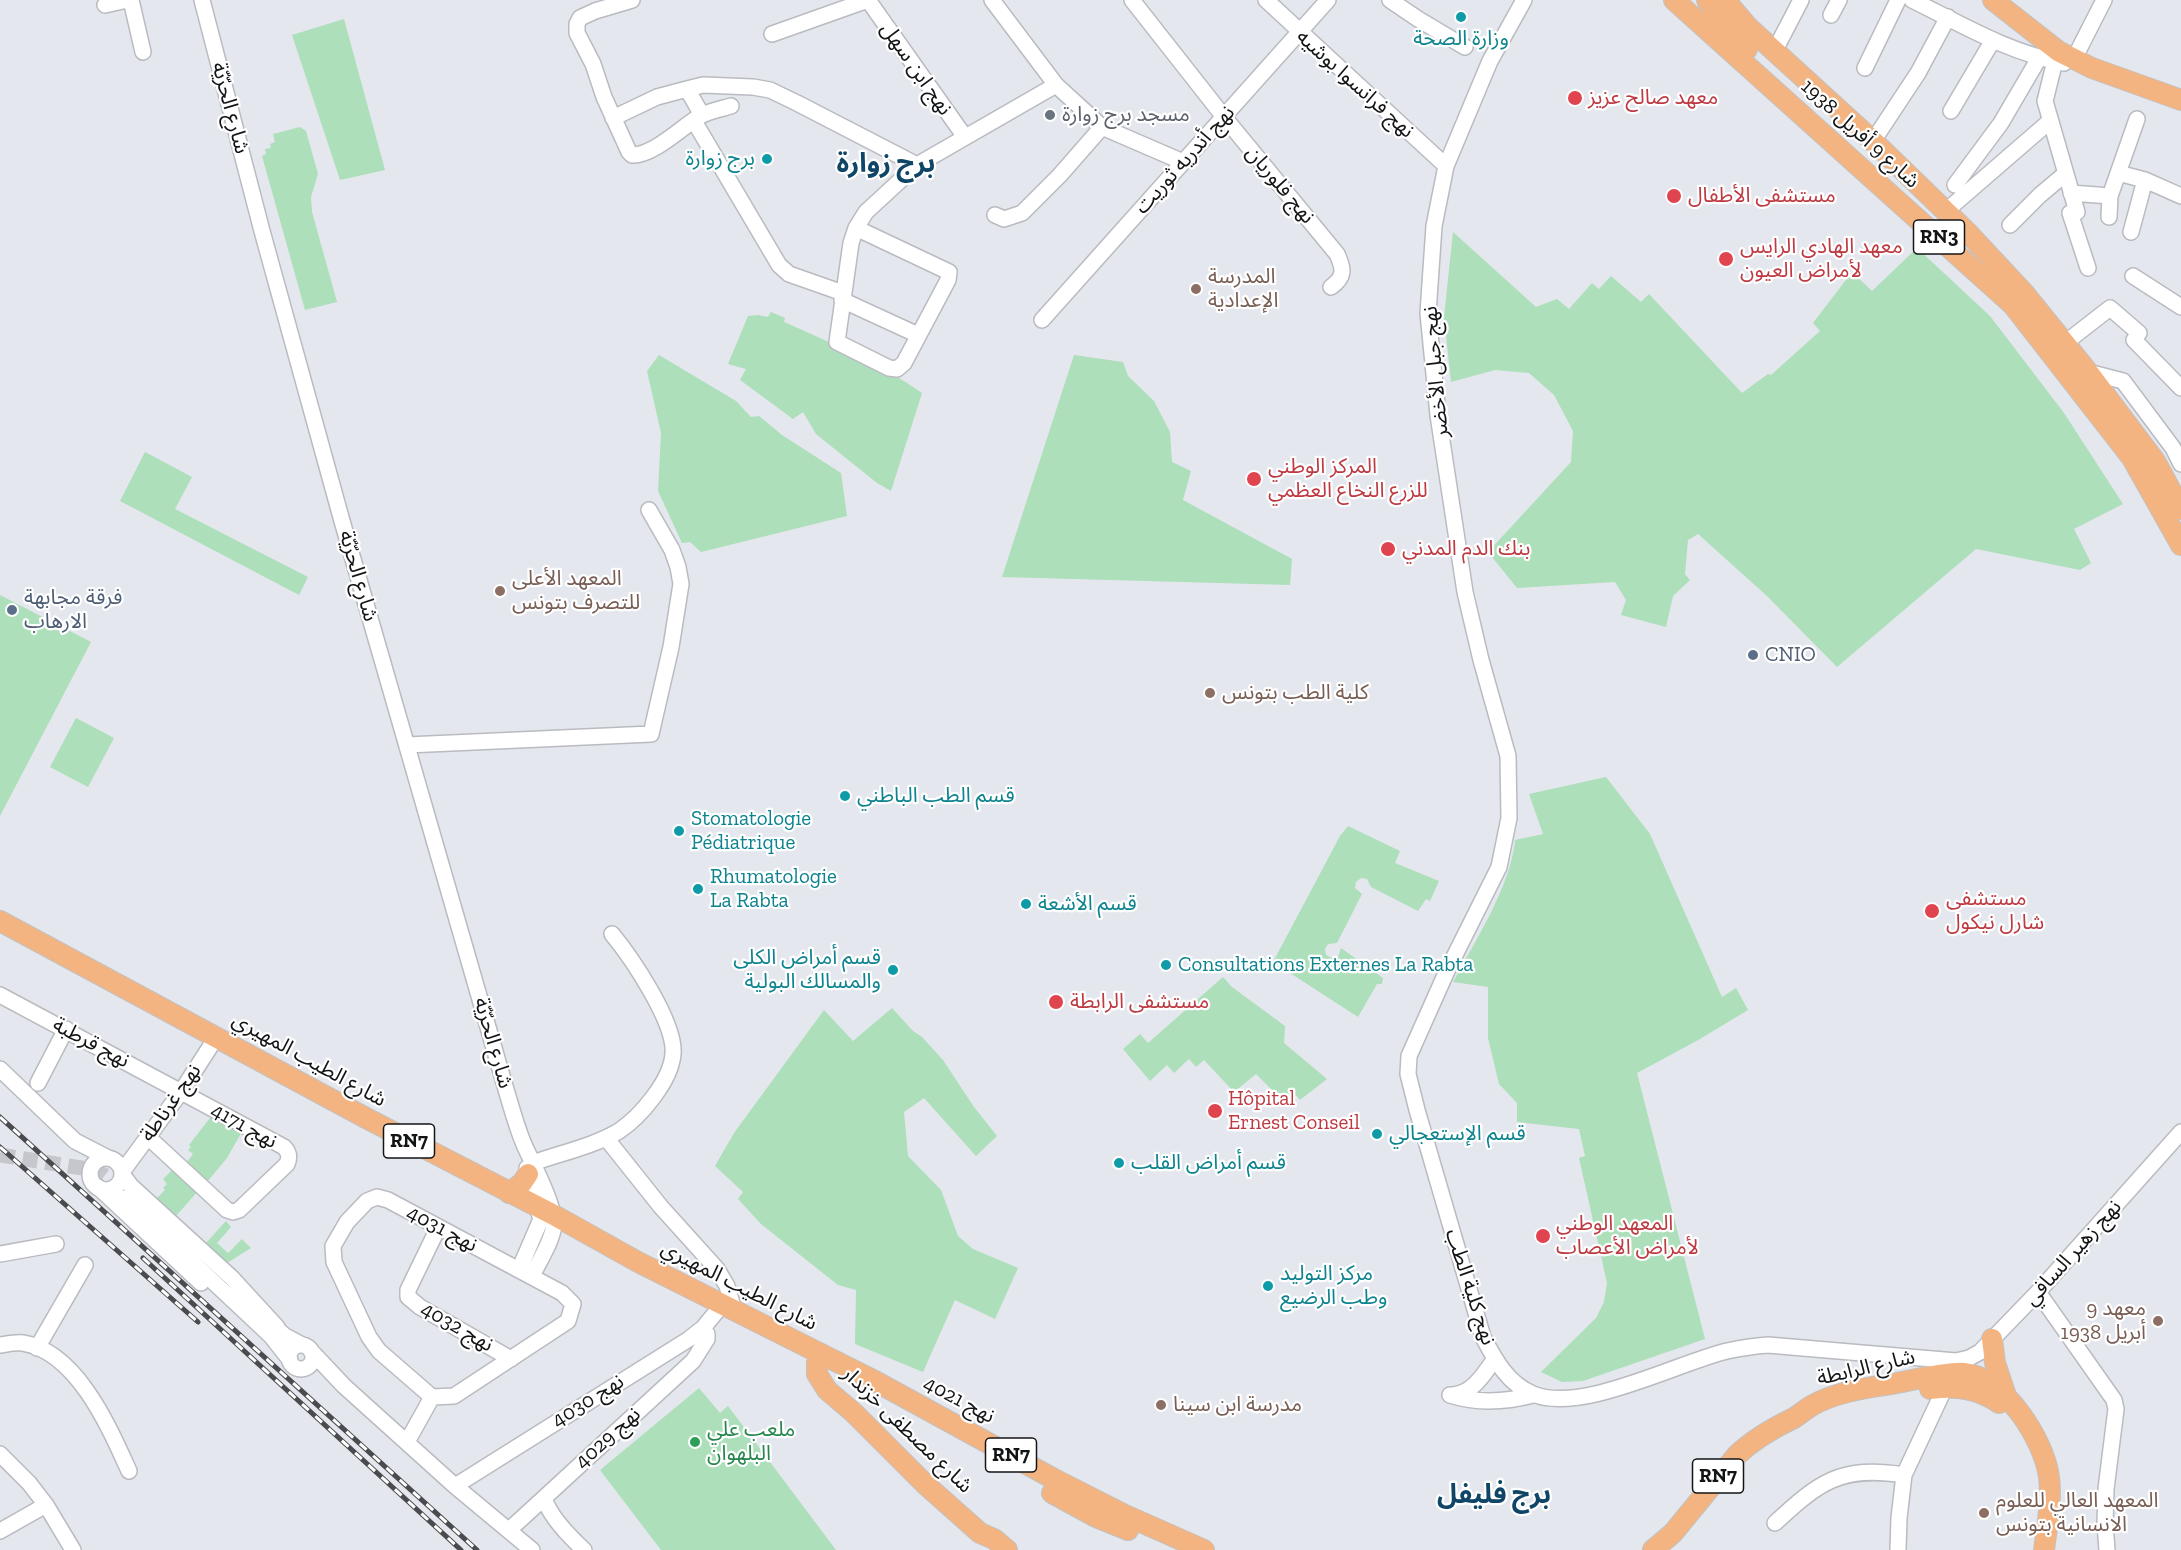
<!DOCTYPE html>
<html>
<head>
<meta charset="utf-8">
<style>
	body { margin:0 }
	canvas { display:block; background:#e4e7ed }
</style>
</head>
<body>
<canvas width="2181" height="1550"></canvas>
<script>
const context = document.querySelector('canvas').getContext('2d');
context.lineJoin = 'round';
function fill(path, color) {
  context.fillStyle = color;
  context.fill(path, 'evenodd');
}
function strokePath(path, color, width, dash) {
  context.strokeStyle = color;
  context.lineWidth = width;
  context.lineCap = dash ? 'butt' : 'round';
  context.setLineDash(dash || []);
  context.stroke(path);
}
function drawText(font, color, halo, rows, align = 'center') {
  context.font = font + ' "Zilla Slab","Noto Sans Arabic",serif';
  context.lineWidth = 4.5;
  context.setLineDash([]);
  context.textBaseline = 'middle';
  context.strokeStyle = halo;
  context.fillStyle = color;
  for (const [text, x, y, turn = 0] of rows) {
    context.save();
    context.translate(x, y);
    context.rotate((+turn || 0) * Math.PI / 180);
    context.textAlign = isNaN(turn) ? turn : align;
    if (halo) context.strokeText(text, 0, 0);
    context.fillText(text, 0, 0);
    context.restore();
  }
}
fill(new Path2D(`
	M344 19 385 170 340 180 292 35Z
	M300 127 306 131 318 174 311 197 312 212 337 302 305 310 262 156 266 154 265 149 271 148 270 144 275 142 273 134Z
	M1453 232 1536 307 1557 299 1569 309 1592 283 1599 289 1611 276 1641 302 1649 294 1742 393 1768 374 1771 375 1820 331 1813 323 1852 272 1872 291 1917 248 1990 316 2064 413 2123 504 2074 529 2091 563 2080 570 1976 549 1837 667 1767 596 1698 534 1688 540 1685 574 1690 580 1673 596 1666 627 1621 615 1626 600 1615 582 1517 588 1488 552 1571 462 1573 431 1554 395 1529 373 1495 370 1451 382 1444 317Z
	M771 312 785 318 784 322C831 343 880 363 922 393L891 491 877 483 816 434 803 412 793 419 740 380 746 369 728 364 748 316 758 315 768 317Z
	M659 355 736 401 751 417 759 416 782 435 841 473 847 516 701 552 690 542 682 543 658 491 661 433 647 371Z
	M1074 355 1123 362 1128 376 1154 401 1170 432 1172 462 1191 471 1183 500 1292 559 1290 585 1002 577Z
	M145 452 192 477 175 509 308 577 299 595 120 501Z
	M0 595 91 642 0 816Z
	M76 718 114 738 88 787 50 767Z
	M1606 777 1650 834 1722 997 1736 988 1748 1010 1700 1039 1637 1073 1705 1339 1583 1381 1562 1382 1541 1372 1596 1318 1604 1302 1607 1283 1579 1158 1585 1156 1579 1129 1517 1122V1103L1499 1084 1488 1038V987L1453 982C1475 941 1511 886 1515 840L1543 834 1529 794Z
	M1348 826 1400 851 1395 863 1439 881 1430 901 1426 899 1418 911 1371 887 1367 879 1361 878 1356 882 1355 888 1362 894 1337 943 1328 944 1325 949 1326 955 1332 958 1338 957 1341 948 1383 978 1382 984H1377L1358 1017 1273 962 1340 836Z
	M1223 977 1232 987 1285 1026 1284 1043 1327 1079 1300 1100 1296 1095 1286 1104 1256 1074 1234 1092 1204 1060 1196 1067 1189 1059 1174 1073 1167 1065 1150 1081 1123 1049 1140 1034 1148 1043Z
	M892 1008 913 1031 922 1037 943 1060 974 1107 997 1136 976 1156 924 1098 904 1112 908 1156 941 1190 958 1236 973 1249 1018 1268 995 1319 955 1300 923 1372 855 1344 856 1290 838 1285 761 1224 738 1199 743 1192 715 1166 734 1133 824 1010 853 1041Z
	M213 1114 243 1130 227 1158 207 1182 186 1163 193 1154 188 1150 191 1147 189 1145Z
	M174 1168 198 1191 176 1216 157 1198 165 1190 163 1188 167 1184 163 1179Z
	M226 1221 231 1227 217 1243 228 1253 242 1239 251 1248 227 1263 206 1243Z
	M699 1388 720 1413 728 1406 836 1550H661L600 1470Z`), '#acdfba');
strokePath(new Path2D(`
	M0 1155 88 1169 104 1175 128 1194`), '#c5c7cd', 15, [15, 8]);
const minor = new Path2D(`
	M131 0 143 52
	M202 0 262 231 342 521 507 1093C513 1112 518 1133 527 1151 534 1166 556 1209 554 1225 552 1242 539 1261 532 1276
	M632 0 595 11 580 18 577 24V33L593 64 604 97 629 152 632 155C653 156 682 127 700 116 709 111 721 109 731 106
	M868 0 965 137
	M992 0 1056 85 1102 127 1183 162
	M1132 0 1224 117 1337 254C1344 269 1345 277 1331 287
	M1266 0 1446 166
	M1390 0 1418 19 1465 47
	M1524 0 1490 61 1446 166 1434 226 1428 313 1438 415 1465 592 1481 660 1508 756 1509 818 1499 867 1446 973 1409 1056 1408 1074 1417 1110 1483 1337C1495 1360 1508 1384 1533 1394 1581 1414 1677 1363 1727 1351 1741 1348 1754 1346 1768 1345L1956 1361 1969 1358 1980 1352 2038 1292 2181 1132
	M1912 0C1961 24 2009 53 2064 63
	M105 5 127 0
	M1831 15 1839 0
	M772 34 868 0
	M1774 52 1801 0
	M2074 59 2104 0
	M2055 61 2045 101 2077 212 2070 213 2088 268
	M1865 68 1898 0
	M687 89 702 115
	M1951 111 1993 40
	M613 118 657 97 687 89 703 85 753 87 770 90 797 103 917 165
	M694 121 779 265 789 274 843 293
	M1873 141 1918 73 1948 17
	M2118 173 2145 180 2181 196
	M1955 185 2001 123 2039 58
	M2071 193 2110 196
	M1946 211 2050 121
	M995 215 1004 219 1022 213 1060 175 1102 127
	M2109 217 2110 196 2137 119
	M2010 225 2040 195 2065 174
	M856 228 949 272 948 280 904 363 897 369 889 368 837 342 851 243 856 228 866 212 917 165 1056 85
	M2131 232 2145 180
	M2133 276 2181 307
	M842 300 918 335
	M1042 320 1328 0
	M2065 343 2110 308 2139 333 2134 340 2181 388
	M2088 372 2123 381 2173 448 2181 464
	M407 745 651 734 671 647 681 584 678 567 672 550 649 510
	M0 995 284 1147C289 1152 290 1157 287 1164L239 1210 233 1212 227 1210 148 1137
	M0 1069 75 1141 108 1158
	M38 1083 66 1029
	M606 1138 661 1207 717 1269 727 1286 734 1310
	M90 1174a16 16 0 1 1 32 0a16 16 0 1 1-32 0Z
	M533 1163C561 1153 594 1146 619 1131 640 1117 671 1081 673 1054 676 1023 631 957 612 934
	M122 1172 181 1092 210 1047
	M122 1174 131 1186 232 1278 277 1327
	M98 1187 201 1283
	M377 1197 388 1200 562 1293 573 1304 568 1321 454 1396 432 1397 379 1351 369 1337 334 1262 333 1246 347 1222 367 1201Z
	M124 1198 271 1336 290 1360
	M438 1228 408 1290V1297L420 1307 511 1359
	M0 1254 56 1244
	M519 1270 541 1219 532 1193 527 1168
	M2038 1292 2114 1400 2116 1409 2106 1489 2105 1524 2107 1550
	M270 1323 285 1336 302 1345
	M0 1345C7 1344 16 1342 23 1343 77 1352 109 1427 129 1471
	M289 1357a12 12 0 1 1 24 0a12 12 0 1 1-24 0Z
	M37 1348 85 1265
	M311 1351 344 1386 455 1486 532 1550
	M1450 1395C1478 1404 1506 1402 1533 1395
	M1453 1395C1473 1393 1483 1375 1494 1360
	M407 1442 432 1397
	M0 1454 29 1483 46 1505 73 1550
	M455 1486 689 1339 703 1328 717 1311
	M1775 1523C1819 1482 1841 1465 1904 1475
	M509 1530 544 1498
	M0 1531 46 1505
	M584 1550C570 1537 550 1517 544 1498L693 1361 707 1339V1334L703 1328
	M1898 1550 1899 1518 1904 1475 1948 1381`);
const major = new Path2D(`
	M1674 0 2013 305 2132 458 2181 545
	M1707 0 1726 28 1747 49
	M1725 0 1748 27 1873 141 1969 234 2024 293 2088 372 2155 461 2181 509
	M1993 0 2058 51 2092 68 2181 100
	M0 921 366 1118 552 1214 638 1262 873 1380 1054 1479 1125 1515 1204 1550
	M509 1193 522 1183 528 1174
	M1992 1339 1995 1363 2006 1396
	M821 1354 817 1363V1374L827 1390 854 1413 926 1485 980 1533 994 1539 1007 1550
	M1930 1389C1956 1386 1977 1388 1999 1403
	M1052 1493 1096 1517 1128 1530
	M1653 1550 1673 1533 1737 1455C1754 1439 1773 1428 1794 1418 1800 1414 1806 1409 1813 1405 1836 1392 1866 1388 1892 1384 1909 1381 1949 1371 1964 1373 2005 1378 2044 1440 2049 1477 2052 1502 2047 1526 2044 1550`);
strokePath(minor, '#b9bbc1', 18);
strokePath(major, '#c2c2c2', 22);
strokePath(minor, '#fff', 15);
strokePath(major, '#f3b481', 20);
const rail = new Path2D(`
	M0 1117 477 1550
	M0 1147 198 1322
	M143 1258 461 1550`);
strokePath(rail, '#494b4e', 5);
strokePath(rail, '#fff', 3, [9]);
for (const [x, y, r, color] of [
	[1461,17,6,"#0f9aa8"],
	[1575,98,8,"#e0444e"],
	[1050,115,6,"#6b7280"],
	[767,159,6,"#0f9aa8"],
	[1674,196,8,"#e0444e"],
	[1726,259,8,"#e0444e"],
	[1196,289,6,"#8d6e63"],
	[1254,479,8,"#e0444e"],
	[1388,549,8,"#e0444e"],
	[500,591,6,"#8d6e63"],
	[12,610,6,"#5c6f8a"],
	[1753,655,6,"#5c6f8a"],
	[1210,693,6,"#8d6e63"],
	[845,796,6,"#0f9aa8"],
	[679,831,6,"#0f9aa8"],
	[698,889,6,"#0f9aa8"],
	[1026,904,6,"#0f9aa8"],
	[1932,911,8,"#e0444e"],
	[1166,965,6,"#0f9aa8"],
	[893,970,6,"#0f9aa8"],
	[1056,1002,8,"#e0444e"],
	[1215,1111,8,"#e0444e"],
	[1377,1134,6,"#0f9aa8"],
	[1119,1163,6,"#0f9aa8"],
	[1543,1236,8,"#e0444e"],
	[1268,1286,6,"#0f9aa8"],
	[2158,1321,6,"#8d6e63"],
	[1161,1405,6,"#8d6e63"],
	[695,1442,6,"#2e9e5b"],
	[1984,1513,6,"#8d6e63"]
]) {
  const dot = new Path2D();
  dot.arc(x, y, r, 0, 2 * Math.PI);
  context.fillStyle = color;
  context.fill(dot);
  strokePath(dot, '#fff', 2);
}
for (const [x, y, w] of [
	[1939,237,51],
	[409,1141,51],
	[1011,1455,51],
	[1718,1476,51]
]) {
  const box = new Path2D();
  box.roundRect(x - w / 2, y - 17, w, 34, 4.5);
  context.fillStyle = '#fff';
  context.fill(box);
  strokePath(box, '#131416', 1.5);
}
drawText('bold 20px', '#131416', null, [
	["RN3",1939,237],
	["RN7",409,1141],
	["RN7",1011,1455],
	["RN7",1718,1476]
]);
drawText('21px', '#0d838f', '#fff', [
	["وزارة الصحة",1461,39,"center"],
	["برج زوارة",755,159,"right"],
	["قسم الطب الباطني",857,796],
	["Stomatologie",691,819],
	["Pédiatrique",691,843],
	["Rhumatologie",710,877],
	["La Rabta",710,901],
	["قسم الأشعة",1038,904],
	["قسم أمراض الكلى",881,958,"right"],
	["والمسالك البولية",881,982,"right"],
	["Consultations Externes La Rabta",1178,965],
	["قسم الإستعجالي",1389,1134],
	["قسم أمراض القلب",1131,1163],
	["مركز التوليد",1280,1274],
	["وطب الرضيع",1280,1298]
], 'left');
drawText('21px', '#131416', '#fff', [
	["نهج ابن سهل",916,69,55],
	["نهج فرانسوا بوشيه",1355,84,42],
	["شارع الحرّيّة",230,108,75],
	["شارع 9 أفريل 1938",1860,134,42],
	["نهج أندريه ثوريت",1185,160,-48],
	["نهج فلوريان",1280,185,50],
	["نهج جبل الأخضر",1436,372,-95],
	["شارع الحرّيّة",358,576,74],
	["نهج قرطبة",91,1043,28],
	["شارع الحرّيّة",493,1043,74],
	["شارع الطيب المهيري",309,1060,29],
	["نهج غرناطة",171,1103,-55],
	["نهج 4171",244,1126,29],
	["نهج 4031",442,1229,28],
	["نهج زهير السافي",2073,1253,-48],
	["شارع الطيب المهيري",739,1286,27],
	["نهج كلية الطب",1470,1287,72],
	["نهج 4032",457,1327,30],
	["شارع الرابطة",1866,1368,-13],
	["نهج 4021",959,1400,28],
	["نهج 4030",588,1401,-32],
	["شارع مصطفى خزندار",907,1430,44],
	["نهج 4029",608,1438,-42]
]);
drawText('21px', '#be3a42', '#fff', [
	["معهد صالح عزيز",1588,98],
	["مستشفى الأطفال",1688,196],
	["معهد الهادي الرايس",1740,247],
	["لأمراض العيون",1740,271],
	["المركز الوطني",1268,467],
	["للزرع النخاع العظمي",1268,491],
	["بنك الدم المدني",1402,549],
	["مستشفى",1946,899],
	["شارل نيكول",1946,923],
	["مستشفى الرابطة",1070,1002],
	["Hôpital",1228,1099],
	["Ernest Conseil",1228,1123],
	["المعهد الوطني",1556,1224],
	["لأمراض الأعصاب",1556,1248]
], 'left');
drawText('21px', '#5b616d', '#fff', [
	["مسجد برج زوارة",1062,115]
], 'left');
drawText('21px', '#785e54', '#fff', [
	["المدرسة",1208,277],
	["الإعدادية",1208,301],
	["المعهد الأعلى",512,579],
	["للتصرف بتونس",512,603],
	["كلية الطب بتونس",1222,693],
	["معهد 9",2146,1309,"right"],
	["أبريل 1938",2146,1333,"right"],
	["مدرسة ابن سينا",1173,1405],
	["المعهد العالي للعلوم",1996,1501],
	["الانسانية بتونس",1996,1525]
], 'left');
drawText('21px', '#4e5e75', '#fff', [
	["فرقة مجابهة",24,598],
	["الارهاب",24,622],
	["CNIO",1765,655]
], 'left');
drawText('21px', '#27864d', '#fff', [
	["ملعب علي",707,1430],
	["البلهوان",707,1454]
], 'left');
drawText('bold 27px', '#0f4567', '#fff', [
	["برج زوارة",886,164],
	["برج فليفل",1494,1495]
]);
</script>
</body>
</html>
